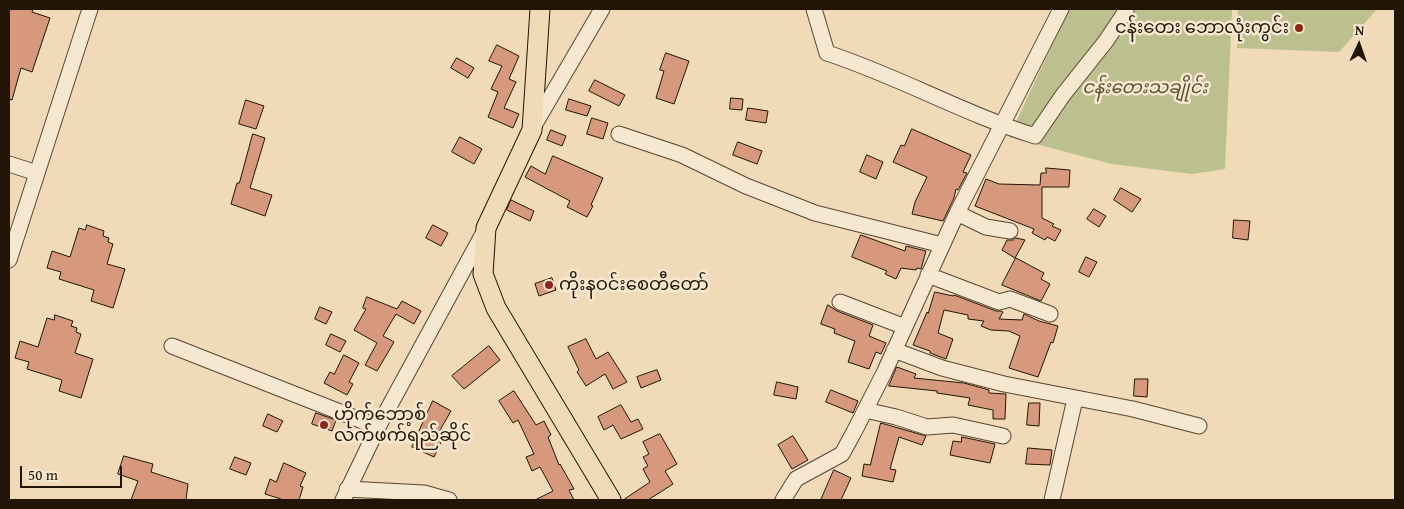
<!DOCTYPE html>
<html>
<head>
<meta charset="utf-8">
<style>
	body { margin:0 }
	#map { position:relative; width:1404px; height:509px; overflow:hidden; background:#f1dab8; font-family:"Gentium Book Plus",serif }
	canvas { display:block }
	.frame { position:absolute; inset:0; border:10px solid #221506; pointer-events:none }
	.north { position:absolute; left:1334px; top:20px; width:50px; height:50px; -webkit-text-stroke:4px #f6e7d1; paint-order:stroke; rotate:3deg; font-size:14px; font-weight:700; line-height:20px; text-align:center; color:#221506 }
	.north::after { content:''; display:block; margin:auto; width:18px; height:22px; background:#221506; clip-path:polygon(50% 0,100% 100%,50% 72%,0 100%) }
	.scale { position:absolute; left:20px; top:466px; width:102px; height:22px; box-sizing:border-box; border:2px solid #221506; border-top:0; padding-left:6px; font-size:15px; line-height:18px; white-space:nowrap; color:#221506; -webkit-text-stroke:4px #f6e7d1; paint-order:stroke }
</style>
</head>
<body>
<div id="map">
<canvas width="1404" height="509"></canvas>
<div class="frame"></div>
<div class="north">N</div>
<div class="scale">50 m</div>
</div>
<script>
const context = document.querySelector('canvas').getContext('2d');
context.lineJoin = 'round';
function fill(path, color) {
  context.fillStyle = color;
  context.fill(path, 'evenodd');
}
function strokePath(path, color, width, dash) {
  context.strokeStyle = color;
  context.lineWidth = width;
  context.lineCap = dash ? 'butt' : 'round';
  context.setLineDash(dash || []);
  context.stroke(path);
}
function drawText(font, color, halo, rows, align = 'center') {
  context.font = font + ' "Gentium Book Plus","Noto Sans Myanmar",serif';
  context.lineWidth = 5;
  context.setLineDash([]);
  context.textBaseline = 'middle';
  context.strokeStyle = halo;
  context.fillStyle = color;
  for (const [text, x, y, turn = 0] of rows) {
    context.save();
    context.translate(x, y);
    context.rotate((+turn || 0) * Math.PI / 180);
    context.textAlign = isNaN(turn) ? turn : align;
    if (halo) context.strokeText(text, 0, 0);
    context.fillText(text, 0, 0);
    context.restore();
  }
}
fill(new Path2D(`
	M1069 9H1232L1225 169 1192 174 1112 164 1009 137Z
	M1238 9H1377L1339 52 1237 48Z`), '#bcbf8e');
const building = new Path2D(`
	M9 9H33L32 12 50 18 32 72 21 68 12 100 9 99Z
	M497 45 519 56 509 79 516 82 504 108 519 114 513 128 488 117 498 92 491 89 502 66 489 61Z
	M666 53 689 61 674 104 656 98 664 71 660 70Z
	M457 58 474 68 468 78 451 68Z
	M595 80 625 95 619 106 589 91Z
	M731 98 743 99 742 110 730 109Z
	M569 99 591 106 587 116 566 110Z
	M246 100 264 106 256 129 239 124Z
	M748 108 768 111 766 123 746 120Z
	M592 118 608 123 603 139 587 134Z
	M912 129 971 155 963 172 967 173 958 190 956 189 954 198 943 221 912 214 915 202 927 177 893 162 901 145 904 146Z
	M551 130 566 136 562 146 547 140Z
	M253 134 265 138 250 188 272 195 265 216 231 204 237 183H239Z
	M460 137 482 149 474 164 452 152Z
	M738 142 762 151 757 164 733 155Z
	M867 155 883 162 876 179 860 172Z
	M553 156 603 178 591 205 593 206 587 217 567 207 570 201 525 177 531 166 545 174Z
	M1046 168 1070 170 1069 187H1042V218L1054 224 1052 226 1061 230 1055 241 1047 237 1045 240 1032 233 1034 229 975 206 986 179 999 184 1040 185 1041 173H1046Z
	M1121 188 1141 199 1132 212 1114 200Z
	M511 200 534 211 530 221 507 210Z
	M1094 209 1106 216 1099 227 1087 219Z
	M1234 220 1250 221 1248 240 1233 238Z
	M87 225 104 231 103 236 109 238 108 242 113 244 107 264 125 269 113 308 91 301 94 290 59 279 61 272 47 268 52 251 70 257 79 228 85 230Z
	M433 225 448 233 441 246 426 238Z
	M861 235 905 251 906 246 926 251 921 269 917 268 916 270 901 268 896 279 885 274 887 271 852 257Z
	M1016 238 1025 240 1015 258 1002 250 1007 240H1013Z
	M1086 257 1097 262 1089 277 1079 272Z
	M1016 258 1044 273 1041 279 1050 284 1041 301 1002 285Z
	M552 278 556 290 539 296 535 284Z
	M935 292 953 296 954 295 996 311H1001L1003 312 999 319 1022 320 1024 314 1039 321 1058 326 1053 343 1051 342 1038 377 1009 368 1020 336 1009 331 991 330 981 326 984 321 968 319V315L944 310 938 333 953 339 946 359 930 353V351L913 345 927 312 928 313Z
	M367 297 397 309 402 301 421 311 414 324 396 314 383 336 394 342 377 371 365 365 377 343 354 330 366 309 363 308Z
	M828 305 837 311 873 325 869 336 886 343 881 354 876 352 869 369 848 362 855 341 834 333 835 329 821 324Z
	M320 307 332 312 326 324 315 319Z
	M55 315 73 321 71 326 77 328 76 332 81 334 75 353 93 359 81 398 59 391 62 380 27 369 29 362 15 358 20 341 38 347 47 318 54 320Z
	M331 334 346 341 340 352 326 345Z
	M586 339 596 359 608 352 627 382 613 389 605 374 586 386 577 372 579 370 568 347Z
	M489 346 500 360 464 389 452 376Z
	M344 355 359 363 349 382 353 384 347 395 324 383 330 372 334 374Z
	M897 367 916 374 914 378 964 383 989 390V393L1006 394 1005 419H993V410L968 405 970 398 937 393V391L889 386Z
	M657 370 661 380 641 388 637 377Z
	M1135 379H1148L1147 397 1134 396Z
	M777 382 798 387 796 399 774 395Z
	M831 390 858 401 853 413 826 402Z
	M514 391 536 425 544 421 551 435 548 437 559 465 560 464 574 489 569 490 574 500H535L553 491 540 467 532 471 526 457 534 454 518 420 513 423 499 401Z
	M433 401 451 411 436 437 442 440 434 457 412 447Z
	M1029 403H1040L1039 426 1027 425Z
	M621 405 631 422 638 419 643 429 621 439 613 425 604 430 598 417Z
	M316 413 336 420 332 431 312 424Z
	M268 414 283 421 277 432 263 426Z
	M881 423 926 436 922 445 899 437 890 469 896 470 893 482 862 476 864 464 870 465Z
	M660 434 677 464 665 471 673 484 648 500H623L650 482 643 469 648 466 643 457 649 454 643 442Z
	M793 436 808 460 792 469 778 445Z
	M962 437 995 444 990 463 950 455 953 441 961 442Z
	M1028 448 1052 450 1050 465 1026 464Z
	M124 456 153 464 151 472 188 484 186 500H131L138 481 118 474Z
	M235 457 251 463 246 475 230 469Z
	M284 463 306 473 300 486 303 487 299 500H284L265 494 270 479 276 482Z
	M834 470 851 478 841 500H821Z`);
fill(building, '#d6997d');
strokePath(building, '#221506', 1);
const minor = new Path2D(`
	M814 9 827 53C898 76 964 114 1035 136L1063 95 1106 41 1126 11
	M532 129 602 9
	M619 134 682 155 746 186 815 213 942 245
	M9 164 37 173
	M957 213 986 227 1010 231
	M9 260 90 9
	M928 275 999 302 1010 299 1050 314
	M840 302 905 327
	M172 346 378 427
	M894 350 942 368 1004 384 1133 409 1199 426
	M865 410 896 417 927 427 953 425 1003 436
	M347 489 424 493 449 500
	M343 500 378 427 484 232
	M783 500 796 479 842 454 854 432 884 373 957 213 1061 9
	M1052 500 1075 399`);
const major = new Path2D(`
	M540 9 532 130 486 228 483 274 496 308 611 500`);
strokePath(minor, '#564632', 17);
strokePath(major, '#221506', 21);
strokePath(minor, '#f6e7d1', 15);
strokePath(major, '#f1dab8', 19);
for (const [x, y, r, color] of [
	[1299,28,5,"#8f2418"],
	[549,285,5,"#8f2418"],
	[324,425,5,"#8f2418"]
]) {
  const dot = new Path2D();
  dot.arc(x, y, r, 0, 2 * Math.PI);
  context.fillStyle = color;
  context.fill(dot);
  strokePath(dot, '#f6e7d1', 2);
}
drawText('18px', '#221506', '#f6e7d1', [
	["ငန်းတေး ဘောလုံးကွင်း",1289,28,"right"],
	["ကိုးနဝင်းစေတီတော်",559,285],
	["ဟိုက်ဘော့စ်",334,415],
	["လက်ဖက်ရည်ဆိုင်",334,436]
], 'left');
drawText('italic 18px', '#585036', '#f6e7d1', [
	["ငန်းတေးသချိုင်း",1145,88]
]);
</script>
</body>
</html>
